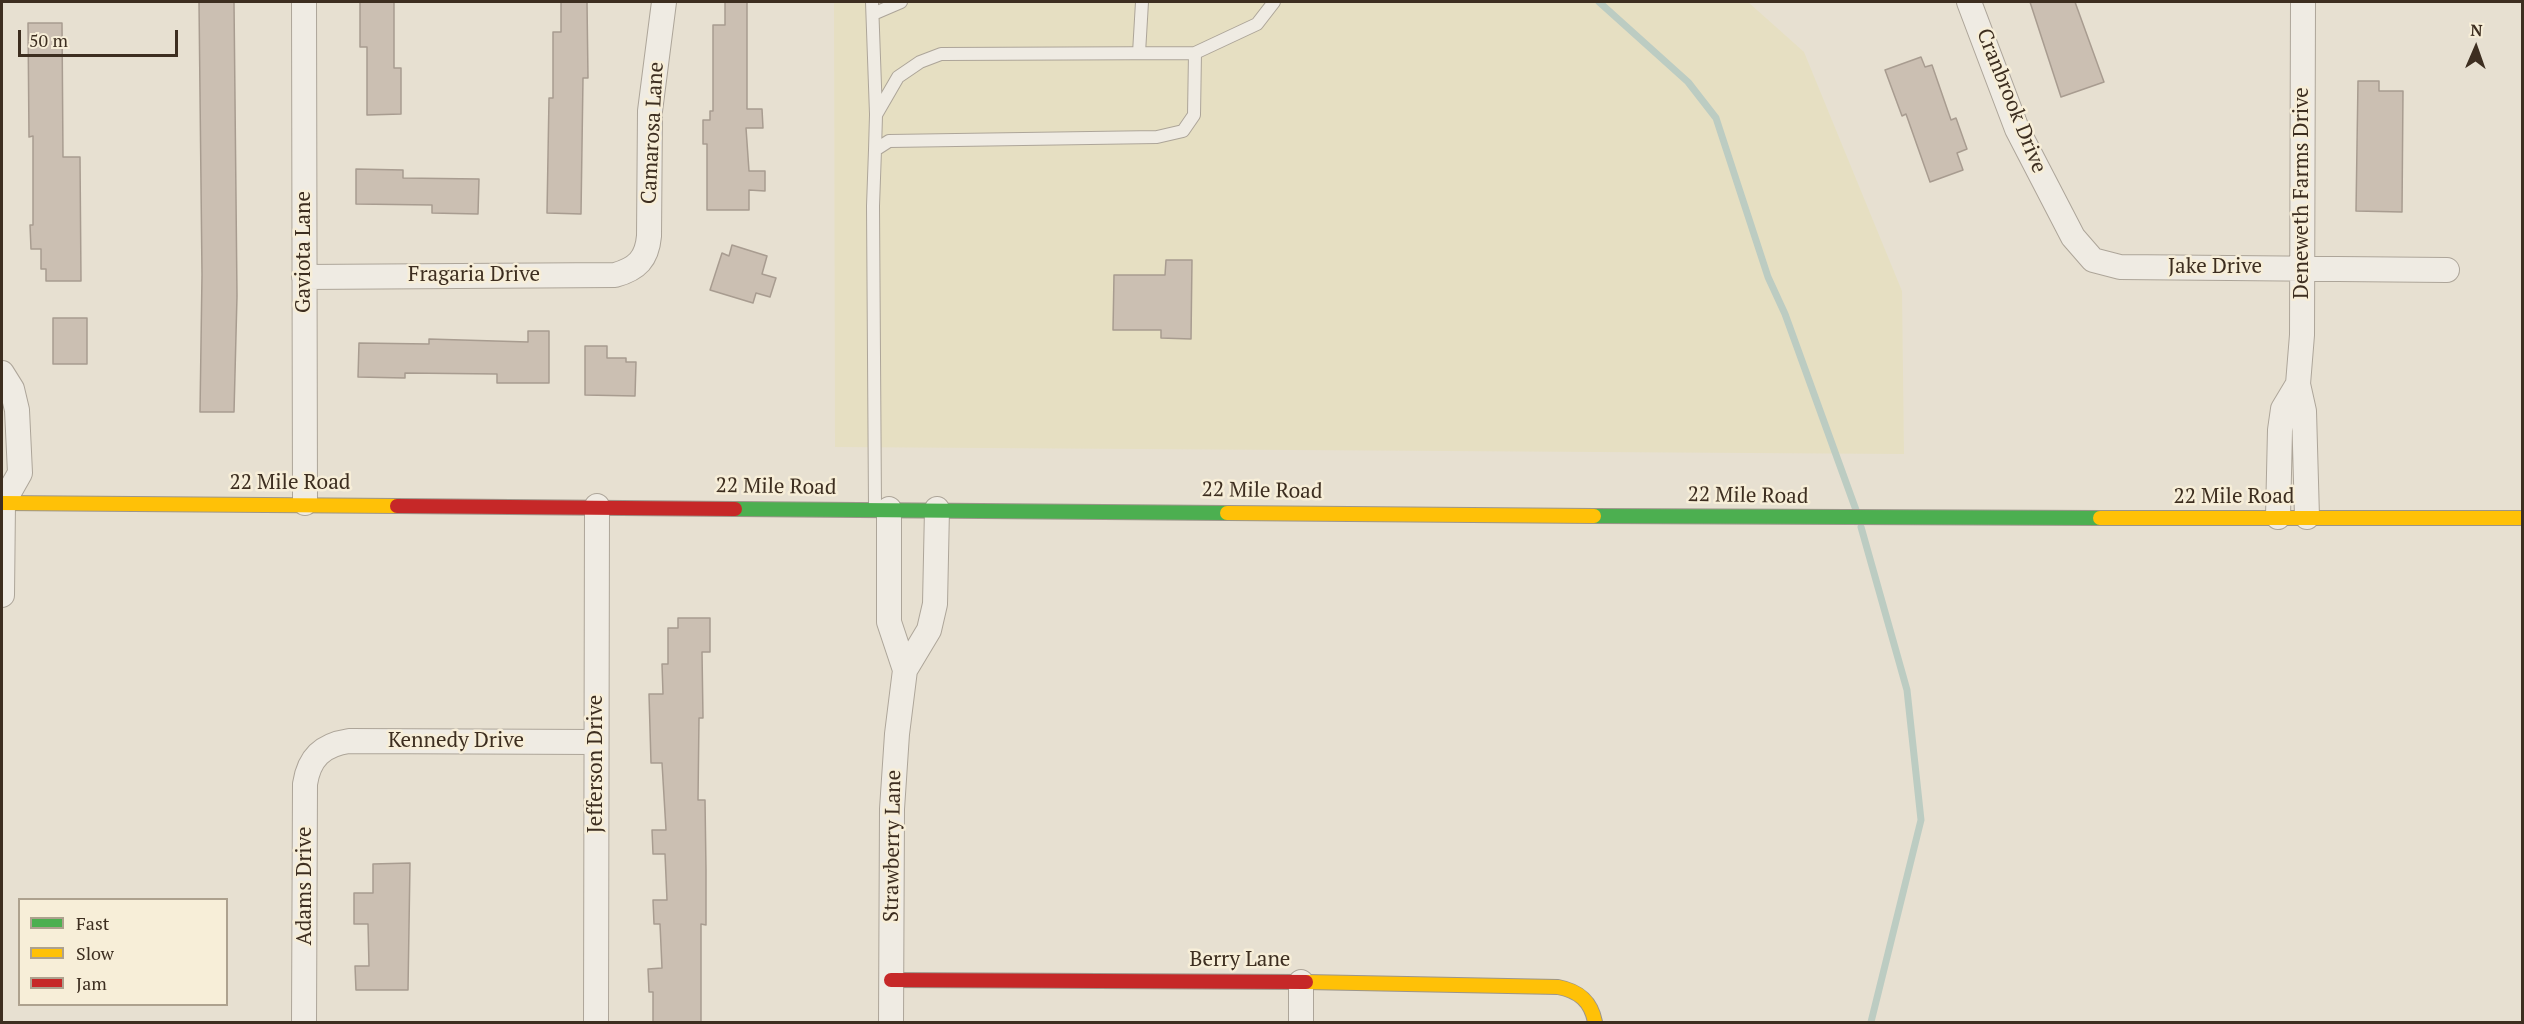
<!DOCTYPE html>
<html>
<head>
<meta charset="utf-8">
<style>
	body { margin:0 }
	#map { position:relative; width:2524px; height:1024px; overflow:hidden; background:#e7e0d1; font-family:"PT Serif",serif }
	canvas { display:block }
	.frame { position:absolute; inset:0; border:3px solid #3d2e20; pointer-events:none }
	.legend { position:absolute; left:18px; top:898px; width:210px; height:108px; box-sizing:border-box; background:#f7eed8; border:2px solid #ada18e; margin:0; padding:8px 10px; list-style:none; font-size:18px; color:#3d2e20 }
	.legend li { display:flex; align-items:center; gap:12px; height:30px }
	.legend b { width:30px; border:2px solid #ada18e }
	.north { position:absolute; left:2446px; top:18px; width:60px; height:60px; -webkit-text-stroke:4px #f7eed8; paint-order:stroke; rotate:2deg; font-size:16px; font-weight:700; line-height:24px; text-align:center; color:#3d2e20 }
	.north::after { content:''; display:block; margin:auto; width:21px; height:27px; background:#3d2e20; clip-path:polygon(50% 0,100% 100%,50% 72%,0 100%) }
	.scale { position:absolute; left:18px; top:30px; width:160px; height:27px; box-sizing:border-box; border:3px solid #3d2e20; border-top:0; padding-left:8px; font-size:18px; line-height:21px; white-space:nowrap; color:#3d2e20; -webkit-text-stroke:4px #f7eed8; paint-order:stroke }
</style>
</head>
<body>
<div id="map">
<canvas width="2524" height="1024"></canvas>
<div class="frame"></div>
<ul class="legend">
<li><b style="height:8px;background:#4caf50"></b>Fast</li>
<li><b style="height:8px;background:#ffc107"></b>Slow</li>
<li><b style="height:8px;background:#c62828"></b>Jam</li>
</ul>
<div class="north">N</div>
<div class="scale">50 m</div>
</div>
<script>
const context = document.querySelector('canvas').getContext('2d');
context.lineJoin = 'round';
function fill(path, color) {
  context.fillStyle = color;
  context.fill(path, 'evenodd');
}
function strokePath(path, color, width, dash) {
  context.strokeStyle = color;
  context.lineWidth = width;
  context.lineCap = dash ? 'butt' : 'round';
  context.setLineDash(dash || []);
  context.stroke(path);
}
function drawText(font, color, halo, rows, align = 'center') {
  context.font = font + ' "PT Serif",serif';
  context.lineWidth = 5;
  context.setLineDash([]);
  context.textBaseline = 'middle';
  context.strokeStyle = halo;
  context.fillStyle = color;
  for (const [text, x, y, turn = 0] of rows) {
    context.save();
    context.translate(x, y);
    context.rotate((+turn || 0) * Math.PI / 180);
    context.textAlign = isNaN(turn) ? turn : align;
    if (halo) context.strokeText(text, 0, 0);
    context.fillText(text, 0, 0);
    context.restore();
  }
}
fill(new Path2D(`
	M834 2H1748L1804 52 1902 291 1904 454 835 447Z`), '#e6dfc2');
strokePath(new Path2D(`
	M1599 2 1688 82 1716 118 1768 277 1785 314 1856 510
	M1861 527 1907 690 1921 820 1871 1022`), '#bcccc2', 7);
const building = new Path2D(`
	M199 2H234L237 296 234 412H200L202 275Z
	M360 2H394V68H401V114L367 115V47H360Z
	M561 2H587L588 78H583L581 214 547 213 549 98H553V32H561Z
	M725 2H747V109H762L763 128H746L749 171H765V191L749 190V210H707V144H703V120H710V111H713V25H725Z
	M2030 2H2075L2104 82 2061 97Z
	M28 23H62L63 157H80L81 281H46V269H41V249H31L30 225H33V136L29 137Z
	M1921 57 1925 67 1932 65 1951 120 1956 118 1967 149 1957 153 1963 170 1930 182 1906 114 1902 116 1885 70Z
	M2358 81H2379V91H2403L2402 212 2356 211Z
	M356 169 403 170V178L479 179 478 214 432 213V205L356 204Z
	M732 245 767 256 762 274 776 278 770 297 756 293 753 303 710 290 722 253 729 256Z
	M1166 260H1192L1191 339 1161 338V330H1113L1114 275H1165Z
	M53 318H87V364H53Z
	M528 331H549V383H497V374L405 373V378L358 377 359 343 429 344V339L528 342Z
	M585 346H607V358H626V362H636L635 396 585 395Z
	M678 618H710V652H702L703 718H699L698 800H705L706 870V925L701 924V1023H653V992H649L648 969 662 968 660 924H654L653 900H667L665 854H653L652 830H666L662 763H651L649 694H663L662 664H668V628H678Z
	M410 863 408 990H356L355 966H369L368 924H354V893H373V864Z`);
fill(building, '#cbbfb2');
strokePath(building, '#a89c90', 1.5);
const lane = new Path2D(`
	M872 2 876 114
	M873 14 901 2
	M1139 53 1142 2
	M875 150 876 115 898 77 920 62 941 54 1195 53
	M875 508 873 206 875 150 889 141 1157 137 1183 131 1194 115 1195 53 1257 24 1274 2`);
const street = new Path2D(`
	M304 2 305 503
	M1969 2 2017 129 2073 237 2093 260 2120 267 2447 270
	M2303 2 2302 335 2298 384 2304 411 2307 517
	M304 277 615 275C637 269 647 259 649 236L650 111 664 2
	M2 373 12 389 17 410 20 473 3 503 2 595
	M889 509V622L905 670
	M2278 517 2280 430 2283 409 2298 384
	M304 1022 305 784C309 758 322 745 349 741L596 742
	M596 1022 597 506
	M891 1022 892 809 897 734 905 670 929 630 935 604 937 509
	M1301 1022V982`);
const fast = new Path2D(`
	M735 509 1227 513
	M1594 516 2100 518`);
const slow = new Path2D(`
	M2 503 397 506
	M1227 513 1594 516
	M2100 518H2522
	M1306 982 1558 987C1579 991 1591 1001 1595 1022`);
const jam = new Path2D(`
	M397 506 735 509
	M891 980 1306 982`);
strokePath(lane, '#ada599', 14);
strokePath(street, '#ada599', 26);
strokePath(fast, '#9c958a', 16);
strokePath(slow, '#9c958a', 16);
strokePath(jam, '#9c958a', 16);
strokePath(lane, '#efebe3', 12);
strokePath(street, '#efebe3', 24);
strokePath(fast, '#4caf50', 14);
strokePath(slow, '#ffc107', 14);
strokePath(jam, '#c62828', 14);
drawText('21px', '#3d2e20', '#f7eed8', [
	["Cranbrook Drive",2011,101,68],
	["Camarosa Lane",653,133,-87],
	["Deneweth Farms Drive",2302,193,-90],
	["Gaviota Lane",304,252,-90],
	["Jake Drive",2215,267],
	["Fragaria Drive",474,275],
	["22 Mile Road",290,483],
	["22 Mile Road",776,487,1],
	["22 Mile Road",1262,491,1],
	["22 Mile Road",1748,496,1],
	["22 Mile Road",2234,497],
	["Kennedy Drive",456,741],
	["Jefferson Drive",596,764,-90],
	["Strawberry Lane",893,846,-89],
	["Adams Drive",305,886,-90],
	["Berry Lane",1240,960]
]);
</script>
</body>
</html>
